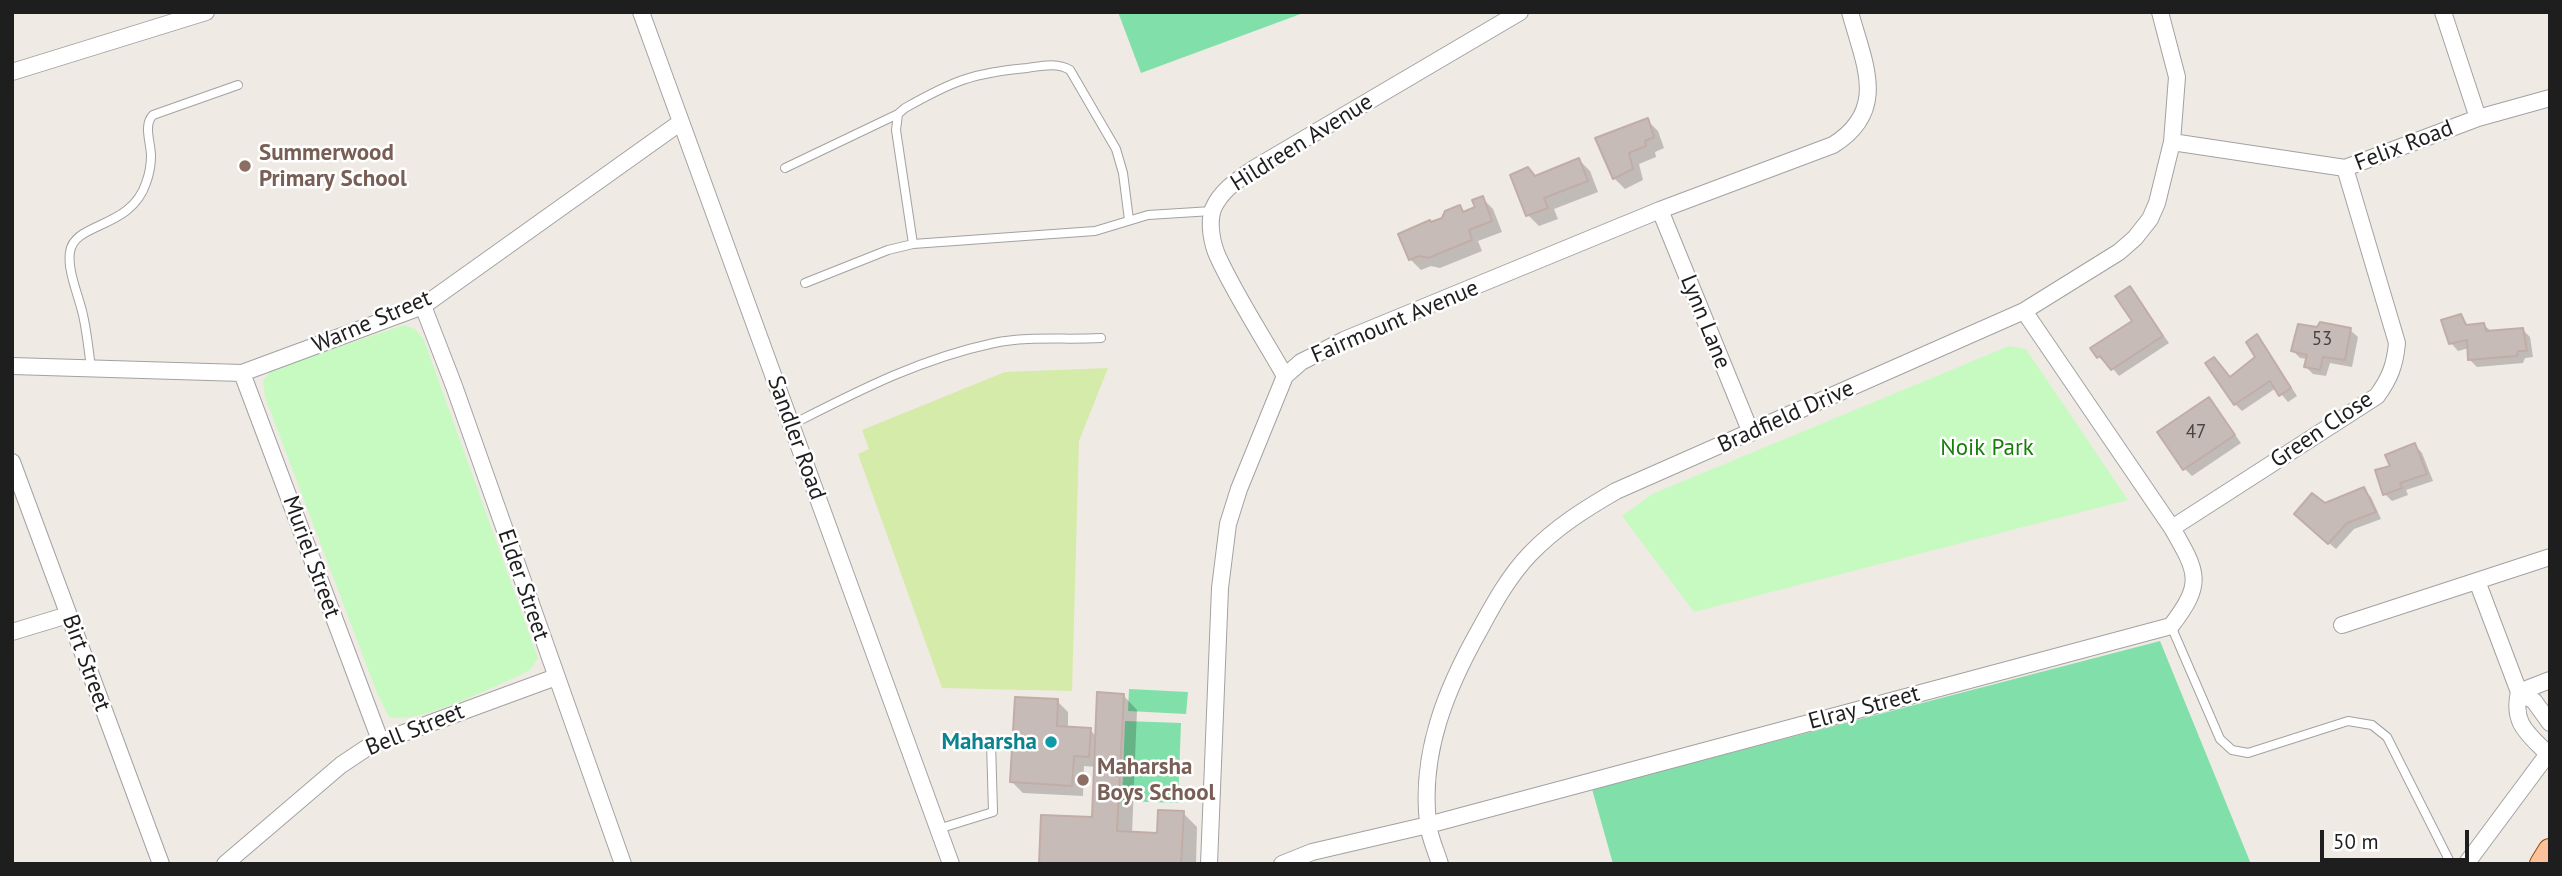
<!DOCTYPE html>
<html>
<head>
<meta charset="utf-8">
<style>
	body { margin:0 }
	#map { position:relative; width:2562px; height:876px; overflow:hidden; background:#f0eae4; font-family:"PT Sans",sans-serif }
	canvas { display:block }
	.frame { position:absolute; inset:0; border:14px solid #1e1e1e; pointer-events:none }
	.scale { position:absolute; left:2320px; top:830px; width:149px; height:32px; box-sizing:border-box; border:4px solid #1e1e1e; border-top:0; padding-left:9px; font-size:21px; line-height:24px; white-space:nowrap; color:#1e1e1e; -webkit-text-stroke:5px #fff; paint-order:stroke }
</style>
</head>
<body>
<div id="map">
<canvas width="2562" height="876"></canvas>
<div class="frame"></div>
<div class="scale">50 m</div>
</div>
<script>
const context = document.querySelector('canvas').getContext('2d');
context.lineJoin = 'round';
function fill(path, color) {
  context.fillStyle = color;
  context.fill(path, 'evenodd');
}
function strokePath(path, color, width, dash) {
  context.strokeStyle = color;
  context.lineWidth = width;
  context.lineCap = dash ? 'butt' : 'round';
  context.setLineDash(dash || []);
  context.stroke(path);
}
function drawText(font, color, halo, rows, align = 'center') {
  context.font = font + ' "PT Sans",sans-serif';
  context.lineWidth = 5;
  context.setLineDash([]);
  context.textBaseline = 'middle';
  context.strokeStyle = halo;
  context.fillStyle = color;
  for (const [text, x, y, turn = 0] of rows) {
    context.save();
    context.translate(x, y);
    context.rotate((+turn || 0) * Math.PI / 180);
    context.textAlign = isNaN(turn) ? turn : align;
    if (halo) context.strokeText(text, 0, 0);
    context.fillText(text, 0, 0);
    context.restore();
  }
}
fill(new Path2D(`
	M1108 368 1079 441 1072 691 942 688 858 454 869 449 862 430 1005 372Z`), '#d5eba9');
fill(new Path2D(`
	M404 325 415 329 424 340 538 658 530 670 518 676C487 689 421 724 389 717L377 693 265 397 263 380 273 369Z
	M2009 346 2026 349 2128 500 1694 612 1622 516 1652 494Z`), '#c7fac1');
fill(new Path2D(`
	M1118 12H1306L1141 73Z
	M2160 641 2251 864H1613L1592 789Z
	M1129 689 1188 692 1186 714 1128 711Z
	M1125 721 1181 723 1178 803 1122 801Z`), '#81e0aa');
fill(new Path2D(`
	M1647 120 1658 131 1664 148 1655 152 1656 157 1639 164 1643 180 1625 189 1614 178Z
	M1579 160 1590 171 1598 192 1554 209 1558 219 1539 226 1528 215 1512 176 1536 178Z
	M1482 198 1493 209 1502 232 1478 241 1482 251 1440 268 1431 266 1421 270 1410 259 1431 224 1444 219 1459 207 1465 213 1477 208Z
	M2130 289 2169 343 2119 376 2107 362 2106 364 2099 357 2134 321Z
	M2461 316 2469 327 2484 325 2492 332 2523 330 2530 337 2533 357 2525 358 2523 363 2477 367 2470 360 2469 348 2458 351 2451 343Z
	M2350 330 2358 337 2352 367 2330 363 2326 376 2313 374 2306 367 2307 359 2300 358 2293 351Z
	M2256 336 2263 343 2297 396 2288 402 2276 388 2242 411 2235 404 2231 378 2258 358Z
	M2209 399 2241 443 2192 476 2185 469Z
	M2415 445 2422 453 2433 481 2406 490 2408 495 2392 501 2385 494Z
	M2364 490 2371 497 2381 519 2354 529 2336 549 2303 521 2325 505Z
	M1123 695 1137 710 1132 834 1158 835 1183 813 1197 827 1196 864H1041L1093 819 1096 767 1084 766 1083 796 1023 793 1012 782 1057 701 1068 712V728L1090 730 1097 737Z`), '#0003');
const building = new Path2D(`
	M1648 118 1654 137 1645 141 1646 146 1629 153 1633 169 1613 179 1595 138Z
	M1579 158 1588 181 1544 198 1548 208 1526 216 1510 175 1528 167 1535 176Z
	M1483 196 1492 221 1469 230 1472 240 1428 258 1419 256 1409 260 1398 234 1430 220 1431 222 1442 218 1445 211 1460 205 1463 212 1475 207 1472 200Z
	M2130 286 2163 336 2111 370 2100 356 2097 358 2090 348 2132 321 2115 296Z
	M2461 314 2466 325 2484 323 2486 331 2523 328 2527 351H2518L2517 356 2468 360 2467 340 2449 344 2441 320Z
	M2320 322 2351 328 2345 360 2323 357 2320 370 2304 367 2307 355 2291 351 2298 324 2317 327Z
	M2257 334 2291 388 2279 396 2270 381 2234 405 2205 363 2214 357 2230 377 2255 357 2246 342Z
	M2209 397 2235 435 2183 470 2157 432Z
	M2415 443 2427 474 2400 483 2402 488 2383 495 2375 470 2390 466 2385 455Z
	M2364 487 2376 512 2347 523 2328 544 2294 514 2312 493 2325 503Z
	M1097 692 1124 694 1117 831 1157 833 1158 810 1184 811 1181 864H1039L1041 815 1092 817Z
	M1015 697 1058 699 1057 726 1091 728 1089 757 1074 756 1072 786 1010 782Z`);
fill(building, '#c7bbb8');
strokePath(building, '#c1ada6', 2);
const service = new Path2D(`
	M785 168 898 114
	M913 244 896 130 898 114 905 108C953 81 972 73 1027 68 1041 66 1057 62 1070 70L1116 149 1123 173 1129 220
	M805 283 888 250 913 244 1095 231 1148 215 1212 211
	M91 369C89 351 87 333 83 315 79 296 67 271 70 252 74 222 131 229 146 183 149 175 151 165 151 156 151 143 143 125 153 115L238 85
	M791 425C858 391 919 359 994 343 1028 336 1066 340 1101 338
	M2171 626 2220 739 2232 750 2248 753 2348 721 2372 725 2387 737 2451 864
	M938 829 993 812 991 742`);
const minor = new Path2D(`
	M641 12 951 864
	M2443 12 2478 118
	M12 72 206 12
	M2172 142 2345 168 2478 118 2550 98
	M1660 210 1751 433
	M423 306 454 386 623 864
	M12 366 242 373 423 306 681 122
	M242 373 380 740
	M1285 376C1263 337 1237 298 1218 257 1212 244 1208 223 1213 209 1221 190 1239 179 1255 168L1520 12
	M12 462 161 864
	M2172 528 2377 396C2390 378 2395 365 2397 343L2345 168
	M2477 581 2519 692C2512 723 2527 733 2548 754
	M2342 625 2550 557
	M12 632 68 615
	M2519 692 2534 701 2550 723
	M2519 692 2550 680
	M225 864 341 765 371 745 556 677
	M1209 864 1220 588 1228 524 1239 489 1285 376 1301 362 1344 340 1660 210 1833 145C1889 110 1864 64 1850 12
	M1282 864 1312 852 1428 825 2171 626C2204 583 2198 573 2172 528L2024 311
	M1440 864C1436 851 1429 836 1428 823 1420 753 1446 689 1480 629 1494 603 1509 576 1530 554 1556 527 1585 509 1616 491L2024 311 2119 252 2135 238 2150 219 2157 203 2172 142 2177 77 2160 12
	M2466 864 2550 751`);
const primary = new Path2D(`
	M2542 864 2550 851`);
strokePath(service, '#a2a2a2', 10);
strokePath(minor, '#a2a2a2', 18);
strokePath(primary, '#994a00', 26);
strokePath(service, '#fff', 8);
strokePath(minor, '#fff', 16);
strokePath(primary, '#fdc19c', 24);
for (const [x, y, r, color] of [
	[245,166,7,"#8d6e63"],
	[1051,742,7,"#0f9aa8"],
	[1083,780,7,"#8d6e63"]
]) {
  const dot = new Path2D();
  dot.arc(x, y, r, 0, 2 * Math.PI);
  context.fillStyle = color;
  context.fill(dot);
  strokePath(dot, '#fff', 2.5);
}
drawText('19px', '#484544', null, [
	["53",2322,340],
	["47",2196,433]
]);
drawText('23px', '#1e1e1e', '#fff', [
	["Hildreen Avenue",1302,143,-32],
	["Felix Road",2404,146,-21],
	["Warne Street",372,322,-23],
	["Fairmount Avenue",1395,322,-23],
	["Lynn Lane",1705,322,68],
	["Bradfield Drive",1786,417,-24],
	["Green Close",2322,430,-34],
	["Sandler Road",796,438,70],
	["Muriel Street",311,557,70],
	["Elder Street",523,585,71],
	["Birt Street",86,663,70],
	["Elray Street",1864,708,-15],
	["Bell Street",415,730,-22]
]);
drawText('bold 23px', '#785e54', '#fff', [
	["Summerwood",259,153],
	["Primary School",259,179],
	["Maharsha",1097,767],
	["Boys School",1097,793]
], 'left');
drawText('23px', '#167f0a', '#fff', [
	["Noik Park",1987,448]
]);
drawText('bold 23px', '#0d838f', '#fff', [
	["Maharsha",1037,742]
], 'right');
</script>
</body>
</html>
